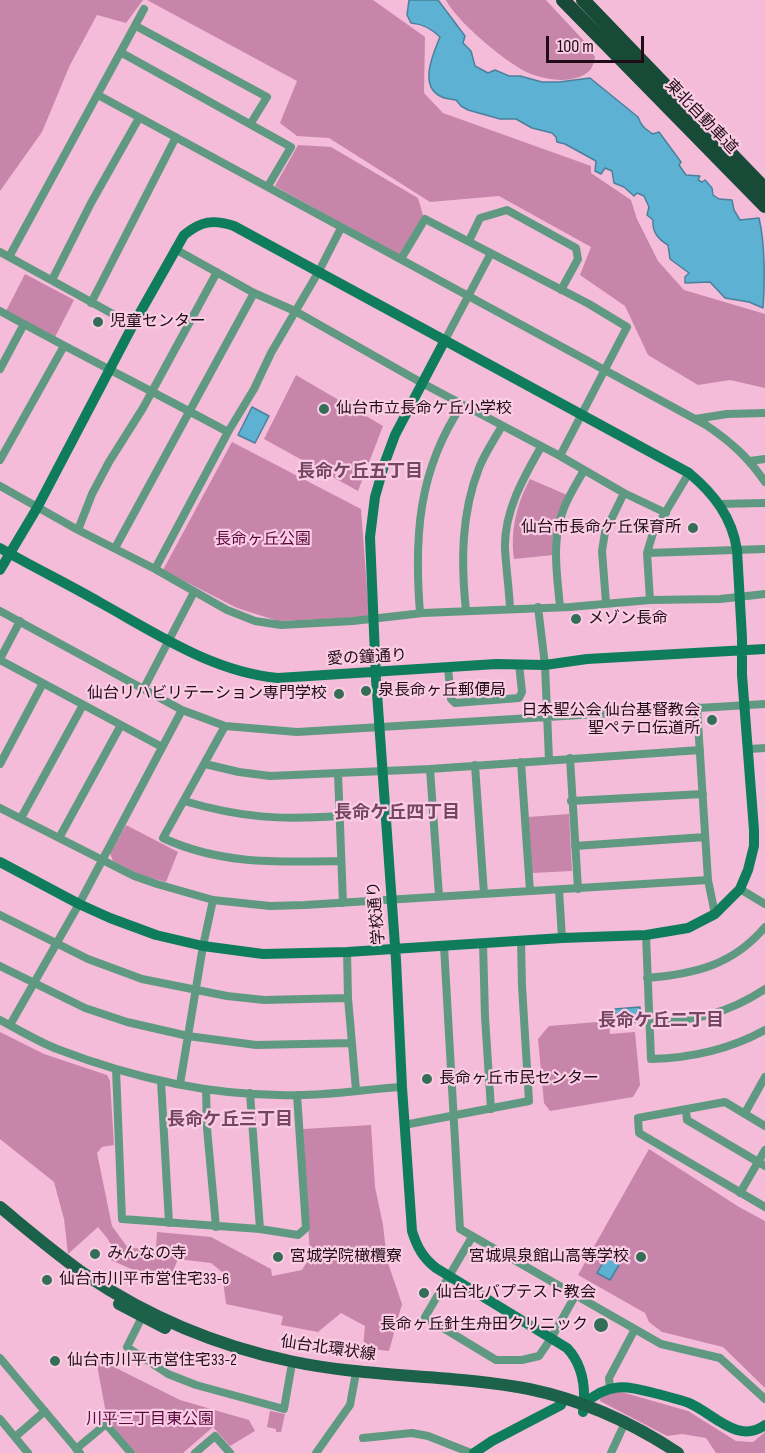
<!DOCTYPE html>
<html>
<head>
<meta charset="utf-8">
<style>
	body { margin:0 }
	#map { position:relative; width:765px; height:1453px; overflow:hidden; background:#f4bcd9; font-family:"Sofia Sans Condensed",sans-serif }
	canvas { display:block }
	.scale { position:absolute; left:546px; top:36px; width:98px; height:27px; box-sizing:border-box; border:3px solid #200d18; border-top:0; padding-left:8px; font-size:18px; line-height:21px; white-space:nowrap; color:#200d18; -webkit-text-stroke:4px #facde4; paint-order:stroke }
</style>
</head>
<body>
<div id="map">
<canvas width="765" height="1453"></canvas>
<div class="scale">100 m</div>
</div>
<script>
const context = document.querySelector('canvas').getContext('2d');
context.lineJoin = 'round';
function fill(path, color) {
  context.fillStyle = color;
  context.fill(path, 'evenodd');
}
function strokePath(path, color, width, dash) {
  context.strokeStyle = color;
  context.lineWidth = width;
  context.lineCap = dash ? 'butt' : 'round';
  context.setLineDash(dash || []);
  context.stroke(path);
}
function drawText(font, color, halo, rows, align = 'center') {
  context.font = font + ' "Sofia Sans Condensed","Noto Sans JP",sans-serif';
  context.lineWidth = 4.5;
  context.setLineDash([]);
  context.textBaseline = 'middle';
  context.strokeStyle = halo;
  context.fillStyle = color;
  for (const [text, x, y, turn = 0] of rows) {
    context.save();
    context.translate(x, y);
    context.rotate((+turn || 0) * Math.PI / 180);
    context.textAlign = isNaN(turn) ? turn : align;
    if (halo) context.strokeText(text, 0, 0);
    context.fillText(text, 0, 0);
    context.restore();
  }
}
fill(new Path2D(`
	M0 0H143L126 23 97 15 70 65 42 132 0 191Z
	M147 0H373L425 37 424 93 443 113 591 166V173L631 200 637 219 658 261 684 290 765 314V388L730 380 698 385 648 355 625 306 580 275 591 247 499 196 430 202 329 138 297 136 280 123 297 81Z
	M446 0H546L585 42 595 57C593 68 590 73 579 77 565 82 548 80 534 75 511 68 456 21 446 0Z
	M298 145 331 147 418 198 423 215 399 255 275 186Z
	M25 274 74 300 55 337 6 311Z
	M296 375 383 426 358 491 264 439Z
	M232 442 361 509 369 615 365 617 278 621 237 608 163 570Z
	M530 479 567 495 553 555 514 559C510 531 517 503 530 479Z
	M569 814 572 871 532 873 528 817Z
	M126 825 178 852 166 882 138 874 113 861 110 853Z
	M609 1021 610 1034 635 1032 640 1085 633 1097 550 1111 544 1103 538 1039 549 1026Z
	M0 1032 44 1054 107 1075 110 1081 114 1145 102 1147 97 1153 112 1226 128 1248 156 1249 157 1232 211 1237 271 1269 272 1276 302 1270 310 1257 303 1129 371 1125 375 1187 383 1225 387 1260 402 1304 389 1351 363 1348 365 1326 341 1313 318 1332 281 1325 283 1316 226 1304 222 1272 211 1263 178 1259 167 1285 111 1260C116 1246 107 1238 98 1227L68 1254 64 1219 54 1182 0 1139Z
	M649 1149 739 1207 765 1221V1388L723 1347 662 1332 649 1322 645 1313 578 1275Z
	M95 1354 120 1370 180 1400 249 1420 255 1431 230 1446 213 1427 183 1453H136L107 1419Z
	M618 1391 688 1411 736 1441 753 1442 765 1432V1453H716L706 1438 682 1434 667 1436 600 1401 601 1395Z
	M270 1411 285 1414 281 1432H276V1429L267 1427Z`), '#c885aa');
const water = new Path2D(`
	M409 0H438L465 36 463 43 471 51 475 66 488 73 495 70 509 76H520L542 82H559L590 78 638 117C641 126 645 129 653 134L659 132 681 162 679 165 686 175 700 176 698 180 702 182 705 180 712 188 713 195 719 199 732 200 734 210 740 220 759 218C765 243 765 282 763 308L749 302 725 298 710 282 685 283V277L689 273 670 259 668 245C658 239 652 232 653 220L647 215 649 207 644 196 637 193 634 196 624 187 614 183 612 171 605 168 601 174 595 171 596 161 565 144 557 142 556 137 552 133 532 128 516 119H500L468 110 461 106 456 100C452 99 446 99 442 97 418 87 433 54 440 37 431 28 423 24 411 23L407 15Z
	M252 407 269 416 255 443 238 435Z
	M640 1007 641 1022 616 1024 615 1009Z
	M609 1252 622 1260 610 1280 597 1273Z`);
fill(water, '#5db2d3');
strokePath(water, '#4b809b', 1.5);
strokePath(new Path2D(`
	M136 26 267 97 251 123
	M122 53 291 147 268 186
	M98 95 706 425C731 442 748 457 765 482
	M469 241 480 218 507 210 576 248 578 259 561 290
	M175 249 254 293 295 311 422 383 560 456 624 493 666 513
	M0 252 133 325
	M9 257 144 9
	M401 259 425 219 589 304 627 327 560 456
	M52 280 91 203 139 118
	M91 303 176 137
	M0 311C76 353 152 391 228 432
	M445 340 491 253
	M0 369 24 324
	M695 419 727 414 765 413
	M0 460 64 346
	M750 461 765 459
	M0 486 78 530 155 569 227 610 255 621 281 625 353 621 423 613 570 607 650 600 720 599 765 594
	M719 504 765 503
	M78 530 92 494 109 462 143 408 217 272
	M115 548 254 293
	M647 553 765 549
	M155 569 228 432 254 389 271 353 319 271 341 228
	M650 600 647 553 653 533 689 473
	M606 603 602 551 605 532 624 493
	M538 607 545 665 549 760
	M560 607C557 574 551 540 564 508 569 495 577 483 584 470
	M510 608C509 588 506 568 505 548 504 511 524 477 541 447
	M0 611 182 710 225 726 297 732 765 704
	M466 611C461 562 461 514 479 468 485 453 494 440 502 426
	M420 613C414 537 418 470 462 405
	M0 659 20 621
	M0 660 162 747
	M448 668 451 699 455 703 519 698 522 692 519 664
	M144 688 194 592
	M697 707 708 880 715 914
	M225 726 163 838C221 865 278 862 341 861
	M749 749 765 748
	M570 758 578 889
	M521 762 530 891
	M0 764 43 683
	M205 764 239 772 270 776 430 769 700 750
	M475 765 484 894
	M430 769 439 896
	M338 773 343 903
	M184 801C242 818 280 820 339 816
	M571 801 703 794
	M0 808 134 876 157 884 213 900 270 906 305 905 708 880
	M21 818 83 705
	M59 838 121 725
	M575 846 705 837
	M740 889 765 904
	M559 890 562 938
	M0 915 88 959 142 979 227 996 264 1000 348 998
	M646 935 651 1059C692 1058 729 1050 765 1030
	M483 943 485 1017 491 1109
	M444 946 460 1229 661 1344 720 1358 765 1399
	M347 952 348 998 356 1090
	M0 966 85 1008 127 1022 188 1036 256 1045 351 1043
	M647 978C695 974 733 965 765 927
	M0 1020C19 1030 37 1041 57 1049 133 1078 216 1097 297 1095 332 1095 367 1089 402 1087
	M650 1023C694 1021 727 1014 765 989
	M10 1025 79 904 182 710
	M116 1069 122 1219 260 1229 298 1235 306 1228 297 1095
	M161 1081 169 1223
	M180 1084 203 946 213 900
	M206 1089 207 1128 216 1227
	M250 1093 260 1229
	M686 1110 687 1120 765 1166
	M745 1113 765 1077
	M404 1125 529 1101 522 986 521 941
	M765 1126 725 1102 638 1118 639 1133 765 1207
	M740 1193 765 1150
	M472 1237 425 1317 496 1360H522L539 1356 552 1337 575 1296
	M142 1317 127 1347 168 1374 196 1385 284 1409 291 1369
	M0 1358 80 1453
	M610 1388 609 1378 635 1329
	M0 1419 28 1453
	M15 1437 45 1411
	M363 1438 412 1433 428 1436 471 1453
	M76 1449 106 1424 131 1453
	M195 1453 215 1436 230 1453
	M316 1453 350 1405 355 1378
	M611 1453 622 1429`), '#609981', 8);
strokePath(new Path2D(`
	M445 340 395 435 385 462 375 497 370 537 376 679 396 960 402 1087 412 1231C417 1247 423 1258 436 1268L567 1348C583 1365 586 1389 583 1412
	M0 548C33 567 68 584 101 603 157 634 213 672 278 678L496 664 545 665 587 659 765 649
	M0 570 37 508 133 325 184 235C201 221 213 219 234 226L689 473C714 494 732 517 737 550L742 638V675L754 830V846L748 870 740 889 715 914 688 928 646 935 562 938 347 952 263 954 203 946 156 935 110 918 79 904 0 862
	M584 1404C610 1381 626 1386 658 1394 668 1397 679 1399 689 1403 713 1413 738 1445 765 1425
	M474 1453 492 1441 561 1405 564 1398`), '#0f7d5c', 10);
strokePath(new Path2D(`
	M0 1207C28 1230 56 1254 86 1275 147 1316 218 1346 290 1361 368 1378 450 1374 529 1389 582 1400 633 1423 678 1453
	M119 1304 165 1328`), '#1c6149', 12);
strokePath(new Path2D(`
	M563 0 765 206
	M583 0 765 189`), '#184a38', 14);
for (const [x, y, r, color] of [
	[98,322,6,"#346e57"],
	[324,409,6,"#346e57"],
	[693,528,6,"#346e57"],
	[576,619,6,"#346e57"],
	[366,691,6,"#346e57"],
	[339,694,6,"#346e57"],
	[712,720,6,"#346e57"],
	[427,1079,6,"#346e57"],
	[95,1254,6,"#346e57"],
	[278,1257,6,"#346e57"],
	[641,1257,6,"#346e57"],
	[47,1280,6,"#346e57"],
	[424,1293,6,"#346e57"],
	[601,1325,8,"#346e57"],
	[55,1361,6,"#346e57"]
]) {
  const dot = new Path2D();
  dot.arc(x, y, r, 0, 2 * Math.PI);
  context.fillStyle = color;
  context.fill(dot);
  strokePath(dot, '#facde4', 2);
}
drawText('16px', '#200d18', '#facde4', [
	["東北自動車道",701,117,46],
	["愛の鐘通り",367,658,-3],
	["学校通り",377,913,-95],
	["仙台北環状線",328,1349,8]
]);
drawText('16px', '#200d18', '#facde4', [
	["児童センター",110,322],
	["仙台市立長命ケ丘小学校",336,409],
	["仙台市長命ケ丘保育所",681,528,"right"],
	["メゾン長命",588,619],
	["泉長命ヶ丘郵便局",378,691],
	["仙台リハビリテーション専門学校",327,694,"right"],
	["日本聖公会 仙台基督教会",700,711,"right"],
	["聖ペテロ伝道所",700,729,"right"],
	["長命ヶ丘市民センター",439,1079],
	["みんなの寺",107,1254],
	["宮城学院橄欖寮",290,1257],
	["宮城県泉館山高等学校",629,1257,"right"],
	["仙台市川平市営住宅33-6",59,1280],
	["仙台北バプテスト教会",436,1293],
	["長命ヶ丘針生舟田クリニック",588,1325,"right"],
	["仙台市川平市営住宅33-2",67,1361]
], 'left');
drawText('16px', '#58063e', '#facde4', [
	["長命ヶ丘公園",263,540],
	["川平三丁目東公園",150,1420]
]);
drawText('bold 18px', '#754661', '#facde4', [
	["長命ケ丘五丁目",360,472],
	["長命ケ丘四丁目",397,813],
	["長命ケ丘二丁目",661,1021],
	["長命ケ丘三丁目",230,1120]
]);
</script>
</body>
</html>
